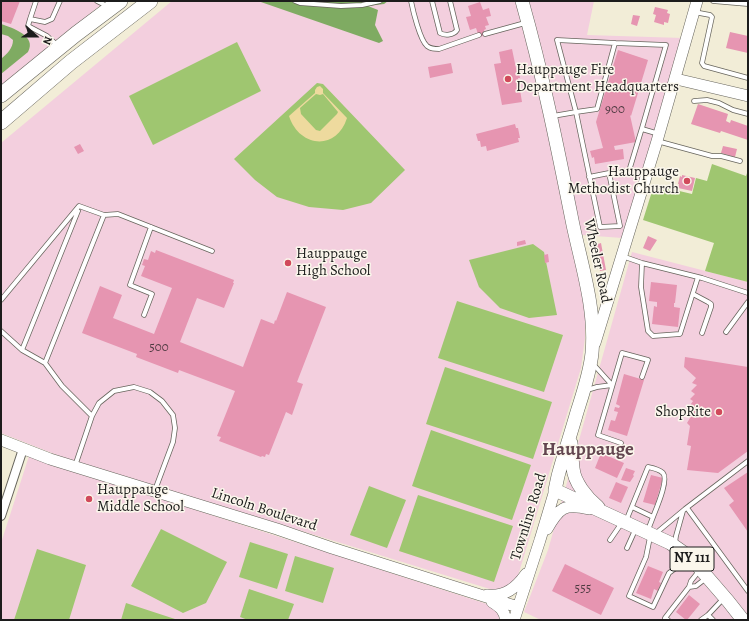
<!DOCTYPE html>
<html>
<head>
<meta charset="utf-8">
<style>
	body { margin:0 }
	#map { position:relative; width:749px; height:621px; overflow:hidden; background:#f2edd7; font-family:Alegreya,serif }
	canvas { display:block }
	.frame { position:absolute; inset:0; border:2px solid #1c1c1c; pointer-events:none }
	.north { position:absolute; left:16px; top:16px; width:40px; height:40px; -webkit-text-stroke:3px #fbf7ec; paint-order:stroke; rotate:111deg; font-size:11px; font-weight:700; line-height:16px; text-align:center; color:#1c1c1c }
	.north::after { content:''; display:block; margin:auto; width:14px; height:18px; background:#1c1c1c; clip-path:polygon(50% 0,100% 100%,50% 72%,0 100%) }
</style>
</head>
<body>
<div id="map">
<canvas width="749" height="621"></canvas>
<div class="frame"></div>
<div class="north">N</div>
</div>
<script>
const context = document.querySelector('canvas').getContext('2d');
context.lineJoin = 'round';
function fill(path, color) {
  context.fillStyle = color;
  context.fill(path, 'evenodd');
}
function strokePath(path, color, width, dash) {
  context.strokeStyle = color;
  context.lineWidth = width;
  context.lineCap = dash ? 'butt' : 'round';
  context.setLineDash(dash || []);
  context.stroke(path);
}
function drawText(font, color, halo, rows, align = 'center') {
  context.font = font + ' Alegreya,serif';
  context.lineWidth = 3;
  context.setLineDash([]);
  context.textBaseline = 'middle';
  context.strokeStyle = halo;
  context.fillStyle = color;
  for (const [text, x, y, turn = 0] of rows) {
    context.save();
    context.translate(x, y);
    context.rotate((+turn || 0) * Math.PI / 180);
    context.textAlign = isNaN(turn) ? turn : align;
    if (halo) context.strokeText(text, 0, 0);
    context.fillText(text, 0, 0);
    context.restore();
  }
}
fill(new Path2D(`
	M1 1H106L73 27 1 89Z
	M172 1H594L587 35 683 38 622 238 582 235 585 308V338L581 368 517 579 508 589 493 590 62 457 1 433V143Z
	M632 252 748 282V620H541L524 612 548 550Z
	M29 456 490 605 496 608 503 620H1V543Z`), '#f3cfde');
fill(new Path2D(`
	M237 42 261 91 153 145 129 96Z
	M317 83 323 84 405 170 371 203 343 210 309 207 277 197 255 180 234 159Z
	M712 164 746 176 748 170V282L705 271 714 243 643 220 654 185 692 194 696 178 707 181Z
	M533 244 544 252 557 315 529 318 500 308 479 287 469 260Z
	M457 301 563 335 544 392 438 358Z
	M445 367 552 402 533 459 426 424Z
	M431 430 531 465 512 520 412 486Z
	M369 486 406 500 387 548 350 535Z
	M418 495 513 526 494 582 399 551Z
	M161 529 227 562 206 603 183 613 131 586Z
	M250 542 288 554 277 589 239 577Z
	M37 549 86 565 69 620H14Z
	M295 556 334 568 323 603 285 591Z
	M249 589 294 604 288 620H248L240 617Z
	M126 603 178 620H121Z`), '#9fc670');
fill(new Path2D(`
	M258 1H388L384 4 368 6 378 10 375 25 383 41 379 43Z
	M1 24C13 28 37 36 28 52L1 74V59C7 54 13 48 13 40L8 36 1 34Z`), '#7fab62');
fill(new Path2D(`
	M320 86 323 89V93L347 118C336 152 299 147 289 116L315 93V90L317 87ZM316 94 320 95 323 94 338 112 337 114 320 131 316 130 301 114 300 108Z`), '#eeda9e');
fill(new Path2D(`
	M1 1 3 2 4 1H20L11 24 1 21Z
	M480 2 483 10 489 8 491 16 486 17 489 25 485 26 486 29 484 30 485 35 479 37 476 28 470 30 466 17 471 16 468 6Z
	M655 7 668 10 667 13 670 14 668 23 664 22V25L654 22 656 15 653 14Z
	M633 15 640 16 637 26 631 24Z
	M730 32 748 36V53L726 48Z
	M512 49 517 73 519 72 520 78H518L522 102 502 105 494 64 501 63 499 52Z
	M618 50 648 60 631 116 630 115 636 142 614 146 615 150 623 149 624 159 595 164 594 157 592 158 590 151 603 148 596 122Z
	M451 63 453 73 430 78 428 67Z
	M698 104 728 114 726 121 730 123 731 120 748 126V140L721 131 720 133 691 124Z
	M515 124 516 128H518L520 138H518L519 142 487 151 486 146 481 147 480 141H478L476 134Z
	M80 144 84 151 78 154 74 147Z
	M723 146 737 149 735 157 721 153Z
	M682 175 695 178 692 191 678 188 679 184H678L680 176 682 177Z
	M648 236 657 240 650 251 643 248Z
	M525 240 526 244 517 246V242Z
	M601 243 606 270 600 271 595 245Z
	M156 250 234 280 233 283H234L224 308 197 298 180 342 243 367 261 319 274 324 275 320 276 321 287 292 326 307 297 382 303 384 292 415 286 412 269 455 266 454 265 457 262 456 261 457 219 441 221 437 217 436 235 391 179 370 178 373 136 357 137 354 82 333 100 286 122 295 113 318 154 334 172 288 141 276 145 266 142 265 144 259 148 260 151 251 155 253Z
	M548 254 549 262 545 263 544 255Z
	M651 282 677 285 675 303H674V307L680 308 678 327 652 324 654 306 657 307V302L649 301Z
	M685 357 748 367V451L718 473 687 470 691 446 687 445 690 426 687 423 690 418 688 415 693 409 689 407 693 401 690 399 695 394 691 391 697 385 692 383 696 378 684 367Z
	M624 374 644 380 627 436 608 430 611 420 615 421 618 412 614 411 615 407 619 408 620 406 616 404Z
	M601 453 624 463 617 478 595 468Z
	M626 468 635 471 633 475 634 476 630 482 621 480Z
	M748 472V532L729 505 734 501 724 488Z
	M651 475 663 478 655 505 643 502Z
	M616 482 628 487 621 503 609 498Z
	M565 564 614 588 601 615 552 591Z
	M648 566 663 572 659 582 661 583 658 591 654 589 651 599 636 593Z
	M689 595 700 604 687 620H686L676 612Z`), '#e695b1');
const lane = new Path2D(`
	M36 1 30 19 45 22 52 19 60 1
	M97 1 107 6
	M295 1 300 3 341 6 362 5 380 1
	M411 1C413 11 420 40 427 46 431 49 434 49 439 49L479 35
	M432 1 440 33C445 36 454 35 457 30L450 1
	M713 1 748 4
	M694 12 710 15 712 17 702 63 704 66 748 78
	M30 19 28 26 47 36 57 45
	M485 34 525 23
	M694 101 707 100 719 103 733 110 748 114
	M553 116 576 112 557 40 615 43 666 45 642 128 629 171 609 173 620 226 600 227 576 112 597 109 615 43
	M642 129 659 134
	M657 141 712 156H721L740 161
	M589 177 609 173
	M622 256 642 263 702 278 748 293
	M642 263 641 287 648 331 653 336 680 334 698 277
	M693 294 708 302 711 304V307L702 333
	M1 300 79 206 104 215 118 214 212 251
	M144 315 152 294 130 285 151 227
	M1 331 22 350 45 363 62 386 92 416
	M726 332 748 302
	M22 350 78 211
	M45 363 104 215
	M594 365 612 385
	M587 390 597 387 612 385
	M621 443 598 435 622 353 648 360 642 377
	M75 466 92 416 99 403 114 391 134 387 150 392 162 401 173 415 175 428 173 442 155 490
	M687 508 748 591
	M626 521 648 467C653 468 660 470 663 473 669 480 656 509 653 517L632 507
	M648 530 653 517
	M655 534 685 509 748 461
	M650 537 646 557 629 596 653 607 669 573 689 558
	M610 540 621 524
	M675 543 676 536 683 511
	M627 548 636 528
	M699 571 691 581 689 587 696 586 705 579
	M708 615 713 620
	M668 620 665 618 689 587
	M701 620 708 615 723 599`);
const street = new Path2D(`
	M1 516 23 449`);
const secondary = new Path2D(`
	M676 79 748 96
	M595 343 657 141 697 1
	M1 440 50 459 277 529 332 548 518 607
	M547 529C559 508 564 503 589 509
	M487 595C505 597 516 588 526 574
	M492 602C500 607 504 610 506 620
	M514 620 540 540 555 490`);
const primary = new Path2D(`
	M522 1C543 75 558 150 573 225 582 267 596 310 592 353 590 373 583 393 577 412 571 433 564 454 558 476L555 490 670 543 690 557 728 601 743 620
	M571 443C572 451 572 460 573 468 574 482 587 498 598 507`);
const highway = new Path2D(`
	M1 95 76 34 120 1
	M1 122 71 62 150 1`);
strokePath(lane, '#67655d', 5.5);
strokePath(street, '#67655d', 10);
strokePath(secondary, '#67655d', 12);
strokePath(primary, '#67655d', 14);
strokePath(highway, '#67655d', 16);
strokePath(lane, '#fff', 4);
strokePath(street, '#fff', 8);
strokePath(secondary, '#fff', 11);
strokePath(primary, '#fff', 13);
strokePath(highway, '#fff', 15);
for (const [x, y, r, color] of [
	[508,79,4,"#d1495b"],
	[687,181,4,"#d1495b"],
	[288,263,4,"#d1495b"],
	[719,412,4,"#d1495b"],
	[89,499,4,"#d1495b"]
]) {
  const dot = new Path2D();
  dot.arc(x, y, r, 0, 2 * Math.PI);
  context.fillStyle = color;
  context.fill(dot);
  strokePath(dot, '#fbf7ec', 1.5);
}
drawText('13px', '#4e3a41', null, [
	["900",615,110],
	["500",159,348],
	["555",583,589]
]);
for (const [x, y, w] of [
	[692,559,44]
]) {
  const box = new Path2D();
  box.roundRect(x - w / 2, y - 12, w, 24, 3);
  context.fillStyle = '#fbf7ec';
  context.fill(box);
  strokePath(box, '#1c1c1c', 1);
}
drawText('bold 14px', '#1c1c1c', null, [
	["NY 111",692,559]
]);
drawText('15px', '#1c1c1c', '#fbf7ec', [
	["Hauppauge Fire",516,70],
	["Department Headquarters",516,87],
	["Hauppauge",679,172,"right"],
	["Methodist Church",679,189,"right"],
	["Hauppauge",296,254],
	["High School",296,271],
	["ShopRite",711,412,"right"],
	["Hauppauge",97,490],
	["Middle School",97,507]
], 'left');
drawText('15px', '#1c1c1c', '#fbf7ec', [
	["Wheeler Road",597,261,78],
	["Lincoln Boulevard",264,510,18],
	["Townline Road",529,517,-73]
]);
drawText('bold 19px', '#634650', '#fbf7ec', [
	["Hauppauge",588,450]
]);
</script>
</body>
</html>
